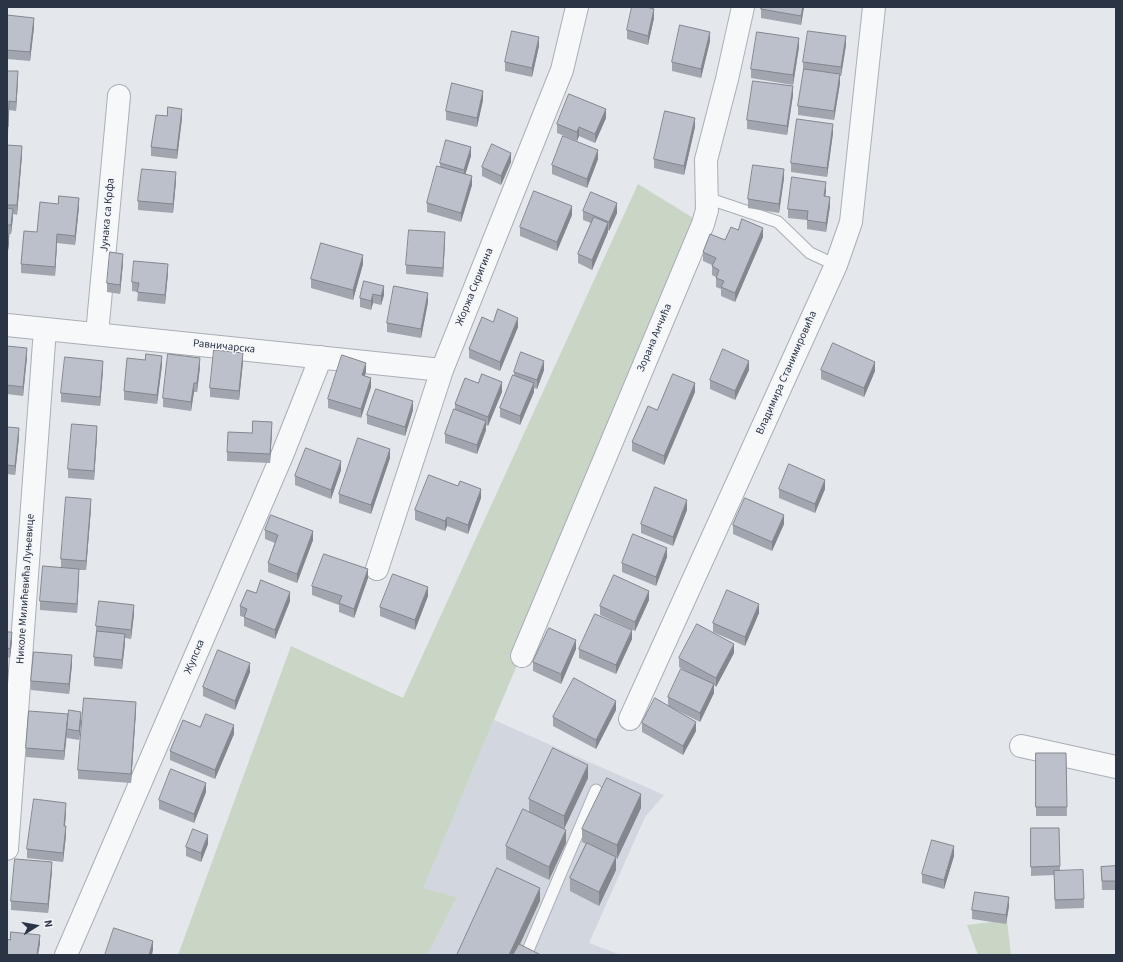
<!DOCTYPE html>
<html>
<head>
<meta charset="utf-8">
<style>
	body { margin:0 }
	#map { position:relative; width:1123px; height:962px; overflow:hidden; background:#e4e7ec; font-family:"Source Sans 3",sans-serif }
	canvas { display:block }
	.frame { position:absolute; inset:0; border:8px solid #2b3445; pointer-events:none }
	.north { position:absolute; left:16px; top:906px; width:40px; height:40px; -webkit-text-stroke:3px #f4f6f9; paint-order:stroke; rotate:79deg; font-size:11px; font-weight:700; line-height:16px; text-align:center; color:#2b3445 }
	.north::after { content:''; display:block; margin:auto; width:14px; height:18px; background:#2b3445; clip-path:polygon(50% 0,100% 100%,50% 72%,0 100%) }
</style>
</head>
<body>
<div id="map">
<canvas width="1123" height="962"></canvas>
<div class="frame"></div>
<div class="north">N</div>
</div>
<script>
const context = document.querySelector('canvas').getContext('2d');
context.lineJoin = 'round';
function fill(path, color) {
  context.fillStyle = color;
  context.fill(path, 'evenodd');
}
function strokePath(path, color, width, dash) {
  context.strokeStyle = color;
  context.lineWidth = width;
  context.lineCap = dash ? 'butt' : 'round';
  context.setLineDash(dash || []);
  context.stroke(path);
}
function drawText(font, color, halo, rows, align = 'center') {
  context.font = font + ' "Source Sans 3",sans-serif';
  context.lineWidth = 3;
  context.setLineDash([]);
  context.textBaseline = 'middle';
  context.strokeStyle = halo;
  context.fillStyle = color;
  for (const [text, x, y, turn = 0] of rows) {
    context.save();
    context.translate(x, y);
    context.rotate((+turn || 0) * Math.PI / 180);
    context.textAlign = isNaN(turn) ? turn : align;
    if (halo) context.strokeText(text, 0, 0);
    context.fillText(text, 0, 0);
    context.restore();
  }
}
fill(new Path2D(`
	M494 720 664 795 645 817 589 943 621 955H427L457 897 422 888Z`), '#d2d6de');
fill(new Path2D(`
	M638 184 703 224 423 888 457 897 427 955H178L291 646 403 698Z
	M1007 920 1011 955H978L967 925Z`), '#c9d6c5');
const lane = new Path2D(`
	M707 198 778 222 810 253 836 265
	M526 955 596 790`);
const street = new Path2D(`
	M7 325 442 370
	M97 334 119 96
	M377 569 442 370 562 70 577 7
	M522 656 703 224 707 210 706 160 727 79 743 7
	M630 719 836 265 851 222 874 7
	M1021 746 1116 767
	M7 849 45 329
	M66 955 281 458 321 357`);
strokePath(lane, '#a9aeb7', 13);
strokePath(street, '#a9aeb7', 24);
strokePath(lane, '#f7f8fa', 11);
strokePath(street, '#f7f8fa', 22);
fill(new Path2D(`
	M804 7 801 25 761 18V9Z
	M7 15 34 27 30 61 7 59Z
	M654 18 648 45 627 39V30Z
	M710 41 701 78 672 71V62Z
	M846 45 841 76H840V83L834 120 798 115V106L804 71H803V62Z
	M539 46 532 77 505 71V62Z
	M799 47 793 85 751 78V69Z
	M7 71 18 80 16 111 9 110 8 136H7Z
	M793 95 787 135 747 129V120Z
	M483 100 477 127 446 120V111Z
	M182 118 177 159 151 156V147Z
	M606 118 595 143 579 136 577 141 557 133V124Z
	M695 127 684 175 654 168V159Z
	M833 133 827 177 791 172V163Z
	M7 145 22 155 17 215 13 214 11 234H9V243L7 259Z
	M471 156 465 174 472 185 461 222 427 212V203L440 167V163Z
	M598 159 587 188 552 174V165Z
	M511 162 501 185 482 176V167Z
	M784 178 779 213 748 208V199Z
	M176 181 173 213 138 210V201Z
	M826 191 825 196 830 206 826 232 807 229V220L788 218V209Z
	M79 207 75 245 57 243 55 276 21 273V264L37 232Z
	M583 211 617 213 609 231 608 230V232L592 270 578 263V254L591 223 583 220Z
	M572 215 557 251 520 236V227Z
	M738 230 763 237 735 302 721 296V289L716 287V277L712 275V265L703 261V252L725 240Z
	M445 241 443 277 406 274V265Z
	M123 263 120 294 107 292V283Z
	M363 264 353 300 311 288V279Z
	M168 273 165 304 137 301 138 292 132 291V282Z
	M364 281 384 295 381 305 373 303 371 310 360 307V298Z
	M428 302 421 338 387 332V323Z
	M493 322 518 327 500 371 469 358V349Z
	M7 346 27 357 23 396 7 394Z
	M243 362 239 400 210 397V388Z
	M162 365 157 404 124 400V391Z
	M200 367 197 392H194L191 411 163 407V398Z
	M103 370 100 406 61 402V393Z
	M544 370 537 389 534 388V392L520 425 500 417V408L514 375V372Z
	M749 370 735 400 710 389V380Z
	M821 370 875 371 864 397 821 379Z
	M366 372 364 376 371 387 361 418 328 408V399Z
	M502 392 488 426 486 425V430L477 454 445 443V434L455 409V404Z
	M695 392 664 465 632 451V442L657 410Z
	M413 410 405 436 367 424V415Z
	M7 427 19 437 15 475 7 474Z
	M272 431 270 463 227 461V452L252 433Z
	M97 435 94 480 68 478V469Z
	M390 458 371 514 339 503V494Z
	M341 470 331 499 295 485V476Z
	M458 486 481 498 468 534 447 526 445 531 415 520V510Z
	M779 489H825L815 513 779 498Z
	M91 508 86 570H79L77 613 40 610V601L61 567V559Z
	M687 510 673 546 641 533V524Z
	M784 524 772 551 733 534V525Z
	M265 530 313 540 297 583 268 572V563L275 543 265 539Z
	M667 557 656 586 622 572V563Z
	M368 578 354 618 339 612V605L312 595V586Z
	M256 593 290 601 275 639 244 626V617L240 616V606Z
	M428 596 415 630 380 616V607Z
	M649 600 635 631 600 615V606Z
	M759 613 745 646 713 632V623Z
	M134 614 131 639 125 638V643L122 669 94 666V657L96 634V626Z
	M7 632 12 641 10 658 7 657Z
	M632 639 616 674 579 658V649Z
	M576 649 561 684 533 671V662Z
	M734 653 716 687 714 685V693L700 722 674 709 696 731 683 755 642 732V723L668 705V697L688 672 679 667V658Z
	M72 664 69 694 31 690V681Z
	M250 672 235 710 203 696V687Z
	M616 710 596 749 553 726V717Z
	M136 711 131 783 78 779V770Z
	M81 721 79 740 67 738V729Z
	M68 723 64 760 26 757V748Z
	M200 727 234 734 215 779 170 760V751Z
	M1036 753H1066L1067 816H1036Z
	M588 778 564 829 566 843 549 880 506 859V846L529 812V799Z
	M206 792 194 823 159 809V800Z
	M641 808 617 859 616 858V870L599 906 570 891V878L586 844 582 842V829Z
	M66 812 65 826 66 835 63 862 27 858V849Z
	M1031 828H1059L1060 871 1084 899V908L1055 909 1054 875 1031 876Z
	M208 844 201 862 186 856V847Z
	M954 856 944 889 922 883V874Z
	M1116 866V890H1102L1101 867Z
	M52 871 48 913 11 910V901Z
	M1009 906 1006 924 972 919V910Z`), '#a1a5ae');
fill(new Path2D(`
	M803 7H804L801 25V16Z
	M654 9V18L648 45V36Z
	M34 18V27L30 61V52Z
	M710 32V41L701 78V69Z
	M846 36V45L841 76V67Z
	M539 37V46L532 77V68Z
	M799 38V47L793 85V75Z
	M18 71V80L16 111V102Z
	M840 74V83L834 120V111Z
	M793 86V95L787 135V126Z
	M483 91V100L477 127V118Z
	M182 109V118L177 159V150Z
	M606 109V118L595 143V134Z
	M695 118V127L684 175V166Z
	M833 124V133L827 177V168Z
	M579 127V136L577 141V132Z
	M22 146V155L17 215V205Z
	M471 147V156L464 179V170Z
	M598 150V159L587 188V179Z
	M511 153V162L501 185V176Z
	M784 169V178L779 213V204Z
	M176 172V181L173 213V204Z
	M472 176V185L461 222V213Z
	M826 182V191L824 205V196Z
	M830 197V206L826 232V223Z
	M79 198V207L75 245V236Z
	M617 203V213L609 231V222Z
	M572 206V215L557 251V242Z
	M13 209V218L11 234V225Z
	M608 223V232L592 270V260Z
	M763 228V237L735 302V293Z
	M445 232V241L443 277V268Z
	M9 234V243L7 259V250Z
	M57 234V243L55 276V267Z
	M123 254V263L120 294V285Z
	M363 255V264L353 300V290Z
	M168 264V273L165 304V295Z
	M384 286V295L381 305V296Z
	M428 293V302L421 338V329Z
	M373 294V303L371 310V301Z
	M518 318V327L500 371V362Z
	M27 348V357L23 396V387Z
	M243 353V362L239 400V391Z
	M162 356V365L157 404V395Z
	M200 358V367L197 392V383Z
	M103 361V370L100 406V397Z
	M544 361V370L537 389V380Z
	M749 361V370L735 400V391Z
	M875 362V371L864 397V388Z
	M366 363V372L362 384V375Z
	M371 378V387L361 418V409Z
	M502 382V392L488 426V417Z
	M194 383V392L191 411V402Z
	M534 383V392L520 425V416Z
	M695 383V392L664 465V456Z
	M413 401V410L405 436V427Z
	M486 421V430L477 454V445Z
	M272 422V431L270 463V454Z
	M97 426V435L94 480V471Z
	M19 428V437L15 475V466Z
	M390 449V458L371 514V505Z
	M341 461V470L331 499V490Z
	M825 480V489L815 513V504Z
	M481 489V498L468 534V525Z
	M91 499V508L86 570V561Z
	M687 500V510L673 546V537Z
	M784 515V524L772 551V542Z
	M447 517V526L445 531V521Z
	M313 531V540L297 583V574Z
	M667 548V557L656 586V577Z
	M79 569V578L77 613V604Z
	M368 569V578L354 618V609Z
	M428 587V596L415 630V620Z
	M649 591V600L635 631V622Z
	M290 592V601L275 639V630Z
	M759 604V613L745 646V637Z
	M134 605V614L131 639V630Z
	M632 630V639L616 674V665Z
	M12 632V641L10 658V649Z
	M125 634V643L122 669V660Z
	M576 640V649L561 684V674Z
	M734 644V653L716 687V678Z
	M72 655V664L69 694V684Z
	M250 663V672L235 710V701Z
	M714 684V693L700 722V713Z
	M616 701V710L596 749V740Z
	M136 702V711L131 783V774Z
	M81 712V721L79 740V731Z
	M68 714V723L64 760V751Z
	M696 722V731L683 755V746Z
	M234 725V734L215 779V770Z
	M588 765V778L564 829V816Z
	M206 783V792L194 823V814Z
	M641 794V808L617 859V845Z
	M66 803V812L64 835V826Z
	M66 826V835L63 862V853Z
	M566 830V843L549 880V867Z
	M208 835V844L201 862V853Z
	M954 846V856L944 889V880Z
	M616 857V870L599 906V892Z
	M52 862V871L48 913V904Z
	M540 888V901L515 955H509Z
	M1009 897V906L1006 924V915Z
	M40 935V944L38 955H37Z
	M153 941V950L152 955H149Z`), '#83868d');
const building = new Path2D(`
	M632 7H647L654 9 648 36 627 30Z
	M762 7H803L801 16 761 9Z
	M7 15 34 18 30 52 7 50Z
	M680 25 710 32 701 69 672 62Z
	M512 31 539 37 532 68 505 62Z
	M808 31 846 36 841 67 803 62Z
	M757 32 799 38 793 75 751 69Z
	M804 69 840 74 834 111 798 106Z
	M7 71H18L16 102 9 101 8 127H7Z
	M753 81 793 86 787 126 747 120Z
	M452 83 483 91 477 118 446 111Z
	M569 94 606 109 595 134 579 127 577 132 557 124Z
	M168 107 182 109 177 150 151 147 156 115 167 116Z
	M665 111 695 118 684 166 654 159Z
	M797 119 833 124 827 168 791 163Z
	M563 136 598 150 587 179 552 165Z
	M446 140 471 147 464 170 440 163Z
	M492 144 511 153 501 176 482 167Z
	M7 145 22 146 17 205H7Z
	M753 165 784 169 779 204 748 199Z
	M437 166 472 176 461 213 427 203Z
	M142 169 176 172 173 204 138 201Z
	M792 177 826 182 824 196 830 197 826 223 807 220 808 211 788 209Z
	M534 191 572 206 557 242 520 227Z
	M591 192 617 203 609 222 583 211Z
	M59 196 79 198 75 236 57 234 55 267 21 264 24 231 37 232 40 202 58 204Z
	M7 208 13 209 11 225H7Z
	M594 217 608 223 592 260 578 254Z
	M742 219 763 228 735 293 721 287 724 281 716 278 719 270 712 266 716 258 703 252 710 234 725 240 731 227 738 230Z
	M409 230 445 232 443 268 406 265Z
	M7 233 9 234 7 250Z
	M321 243 363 255 353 290 311 279Z
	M110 252 123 254 120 285 107 283Z
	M134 261 168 264 165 295 137 292 139 283 132 282Z
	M364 281 384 286 381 296 373 294 371 301 360 298Z
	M394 286 428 293 421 329 387 323Z
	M498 309 518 318 500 362 469 349 482 317 493 322Z
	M833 343 875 362 864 388 821 370Z
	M7 346 27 348 23 387 7 385Z
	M723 349 749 361 735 391 710 380Z
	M214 350 243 353 239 391 210 388Z
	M521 352 544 361 537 380 514 372Z
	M146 354 162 356 157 395 124 391 127 358 145 360Z
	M168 354 200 358 197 383H194L191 402 163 398Z
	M342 355 366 363 362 375 371 378 361 409 328 399Z
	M65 357 103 361 100 397 61 393Z
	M482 374 502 382 488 417 455 404 465 378 478 383Z
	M673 374 695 383 664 456 632 442 648 406 657 410Z
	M513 375 534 383 520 416 500 408Z
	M376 389 413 401 405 427 367 415Z
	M454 409 486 421 477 445 445 434Z
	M253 421 272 422 270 454 227 452 228 432 252 433Z
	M72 424 97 426 94 471 68 469Z
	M7 427 19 428 15 466 7 465Z
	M358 438 390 449 371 505 339 494Z
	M306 448 341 461 331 490 295 476Z
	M789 464 825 480 815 504 779 489Z
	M429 475 458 486 460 481 481 489 468 525 447 517 445 521 415 510Z
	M655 487 687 500 673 537 641 524Z
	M66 497 91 499 86 561 61 559Z
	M745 498 784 515 772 542 733 525Z
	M271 515 313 531 297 574 268 563 278 535 265 530Z
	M633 534 667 548 656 577 622 563Z
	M324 554 368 569 354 609 339 603 342 596 312 586Z
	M43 566 79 569 77 604 40 601Z
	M393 574 428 587 415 620 380 607Z
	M614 575 649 591 635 622 600 606Z
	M261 580 290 592 275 630 244 617 247 609 240 606 247 590 256 593Z
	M727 590 759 604 745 637 713 623Z
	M99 601 134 605 131 630 96 626Z
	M595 614 632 630 616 665 579 649Z
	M697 624 734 644 716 678 679 658Z
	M549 628 576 640 561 674 533 662Z
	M97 631 125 634 122 660 94 657Z
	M7 632H12L10 649 7 648Z
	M218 650 250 663 235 701 203 687Z
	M34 652 72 655 69 684 31 681Z
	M681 669 714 684 700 713 668 697Z
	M574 678 616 701 596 740 553 717Z
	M84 698 136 702 131 774 78 770Z
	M655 698 696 722 683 746 642 723Z
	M69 710 81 712 79 731 67 729Z
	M29 711 68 714 64 751 26 748Z
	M206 714 234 725 215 770 170 751 183 720 200 727Z
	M553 748 588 765 564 816 529 799Z
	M1036 753H1066L1067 807H1036Z
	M171 769 206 783 194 814 159 800Z
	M607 778 641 794 617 845 582 829Z
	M34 799 66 803 64 826H66L63 853 27 849Z
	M523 809 566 830 549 867 506 846Z
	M1031 828H1059L1060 866 1031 867Z
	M193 829 208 835 201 853 186 847Z
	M932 840 954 846 944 880 922 874Z
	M587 843 616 857 599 892 570 878Z
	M15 859 52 862 48 904 11 901Z
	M1116 866V881H1102L1101 867Z
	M497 868 540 888 509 955H457Z
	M1083 870 1084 899 1055 900 1054 871Z
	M975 892 1009 897 1006 915 972 910Z
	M114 928 153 941 149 955H105Z
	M11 932 40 935 37 955H7V939L10 940Z
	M519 944 541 955H513Z`);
fill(building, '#bbc0ca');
strokePath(building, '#83868d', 1);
drawText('11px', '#2b3445', '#f4f6f9', [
	["Јунака са Крфа",108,215,-85],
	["Жоржа Скригина",475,287,-68],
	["Зорана Анчића",655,338,-67],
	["Равничарска",224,347,6],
	["Владимира Станимировића",787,373,-66],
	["Николе Милићевића Луњевице",26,589,-86],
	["Жупска",195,657,-67]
]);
</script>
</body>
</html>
